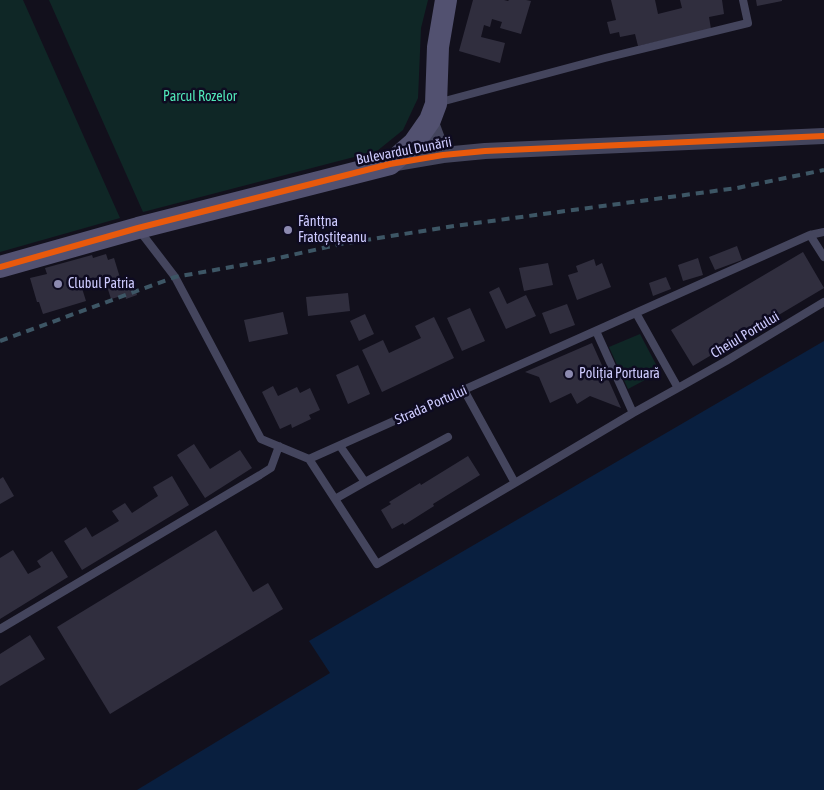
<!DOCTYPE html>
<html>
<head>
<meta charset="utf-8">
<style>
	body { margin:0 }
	canvas { display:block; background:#12101c }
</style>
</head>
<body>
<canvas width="824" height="790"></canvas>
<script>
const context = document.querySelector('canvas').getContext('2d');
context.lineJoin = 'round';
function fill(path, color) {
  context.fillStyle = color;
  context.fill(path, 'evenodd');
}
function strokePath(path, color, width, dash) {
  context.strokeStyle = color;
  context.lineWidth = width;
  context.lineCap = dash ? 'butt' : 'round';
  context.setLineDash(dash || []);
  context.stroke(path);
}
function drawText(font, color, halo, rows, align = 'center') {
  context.font = font + ' "Asap Condensed",sans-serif';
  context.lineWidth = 5;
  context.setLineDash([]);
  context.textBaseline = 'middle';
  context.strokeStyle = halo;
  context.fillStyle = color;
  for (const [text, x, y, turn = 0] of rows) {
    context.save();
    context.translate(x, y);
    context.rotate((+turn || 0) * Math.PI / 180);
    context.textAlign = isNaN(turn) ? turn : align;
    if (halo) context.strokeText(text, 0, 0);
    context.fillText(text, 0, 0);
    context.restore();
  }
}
fill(new Path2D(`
	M0 0H23L120 218 0 252Z
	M49 0H428L421 28 418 98 403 130 377 151 143 212Z
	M640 334 660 372 628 389 609 347Z`), '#0f2726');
fill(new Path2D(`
	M824 341V790H137L330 673 309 641Z`), '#091f3f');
fill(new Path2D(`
	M473 0H504L508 1 509 0H526L531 1 521 34 500 28 502 22 492 19 490 27 484 25 481 37 505 43 500 63 459 51Z
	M611 0H655L658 14 682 8 680 0H722L724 14 709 17 711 29 638 46 635 34 620 37 619 32 610 34 607 22 616 20Z
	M756 0H782V1L757 6Z
	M284.5 230a3.5 3.5 0 1 1 7 0a3.5 3.5 0 1 1-7 0Z
	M737 246 742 260 715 270 709 257Z
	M803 252 824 288 693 366 671 330Z
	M106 254 108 260 114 258 121 281 132 278 137 295 126 299 125 295 111 299 106 283 93 286 92 282 81 285 86 301 43 314 39 302H37L30 278 47 274 45 268 92 255 93 258Z
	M698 258 703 275 683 281 678 265Z
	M594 259 596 266 602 263 611 287 577 300 568 275 578 272 576 266Z
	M548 263 553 285 524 291 519 268Z
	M666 277 671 289 653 296 649 283Z
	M499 287 507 304 526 295 536 316 506 329 489 292Z
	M348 293 350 311 308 316 306 297Z
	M567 304 575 325 550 334 542 313Z
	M470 308 485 341 462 351 447 318Z
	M283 312 288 334 249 342 244 320Z
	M365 314 374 334 359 341 350 321Z
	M434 317 454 358 382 392 362 350 383 340 389 353 421 338 415 326Z
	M592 343 621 408 590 396 577 404 571 393 550 403 539 377 525 372Z
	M358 365 370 394 348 404 336 375Z
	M273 386 278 396 297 387 300 393 310 388 320 410 309 415 311 419 292 428 291 424 280 429 262 392Z
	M194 444 210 469 240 450 252 468 205 498 177 455Z
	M468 456 480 475 433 504 434 506 404 525 403 523 392 529 381 510 391 504 389 502 420 483 421 485Z
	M172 476 189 505 82 570 64 541 86 527 92 537 119 521 112 511 125 503 132 513 158 496 153 487Z
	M3 477 14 496 0 504V479Z
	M216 530 253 592 268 583 283 609 110 714 57 627Z
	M13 550 28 574 41 567 37 561 52 551 68 577 0 619V558Z
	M30 635 45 659 0 686V654Z`), '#302e3e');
strokePath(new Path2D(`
	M437 103 605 58 748 23 743 0
	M139 230 175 277 261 439 309 459 810 235 824 232
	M810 235 824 257
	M596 331 633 413 678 388 636 313
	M678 388 726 361 824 302
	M340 446 365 482 448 437
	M309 459 377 564 515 483 464 390
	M515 483 633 413
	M335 499 365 482
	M0 629 260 475 271 468 279 446`), '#44455d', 8);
strokePath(new Path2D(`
	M430 120 443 155
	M390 164 443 155 485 151 824 136`), '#44455d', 16);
strokePath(new Path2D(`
	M0 267 138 228 390 164 414 143 430 120 436 104 438 47 446 0`), '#525170', 22);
strokePath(new Path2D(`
	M0 341 175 277 265 261 341 244 454 226 737 188 824 170`), '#3d5665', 4, [8, 6]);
strokePath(new Path2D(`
	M0 267 138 228 390 164 443 155 485 151 824 136`), '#e8590c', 6);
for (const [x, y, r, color] of [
	[288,230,5,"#8c8ab0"],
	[58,284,5,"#8c8ab0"],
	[569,374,5,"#8c8ab0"]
]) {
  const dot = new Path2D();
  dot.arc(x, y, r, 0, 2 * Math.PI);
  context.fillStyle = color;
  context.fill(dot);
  strokePath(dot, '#0e0b21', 2);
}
drawText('14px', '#50e6b7', '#0e0b21', [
	["Parcul Rozelor",200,97]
]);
drawText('14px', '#cecbff', '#0e0b21', [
	["Bulevardul Dunării",404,151,-11],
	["Cheiul Portului",745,335,-31],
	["Strada Portului",431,405,-24]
]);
drawText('14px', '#cecbff', '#0e0b21', [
	["Fântțna",298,222],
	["Fratoștițeanu",298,238],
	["Clubul Patria",68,284],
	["Poliția Portuară",579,374]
], 'left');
</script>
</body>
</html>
